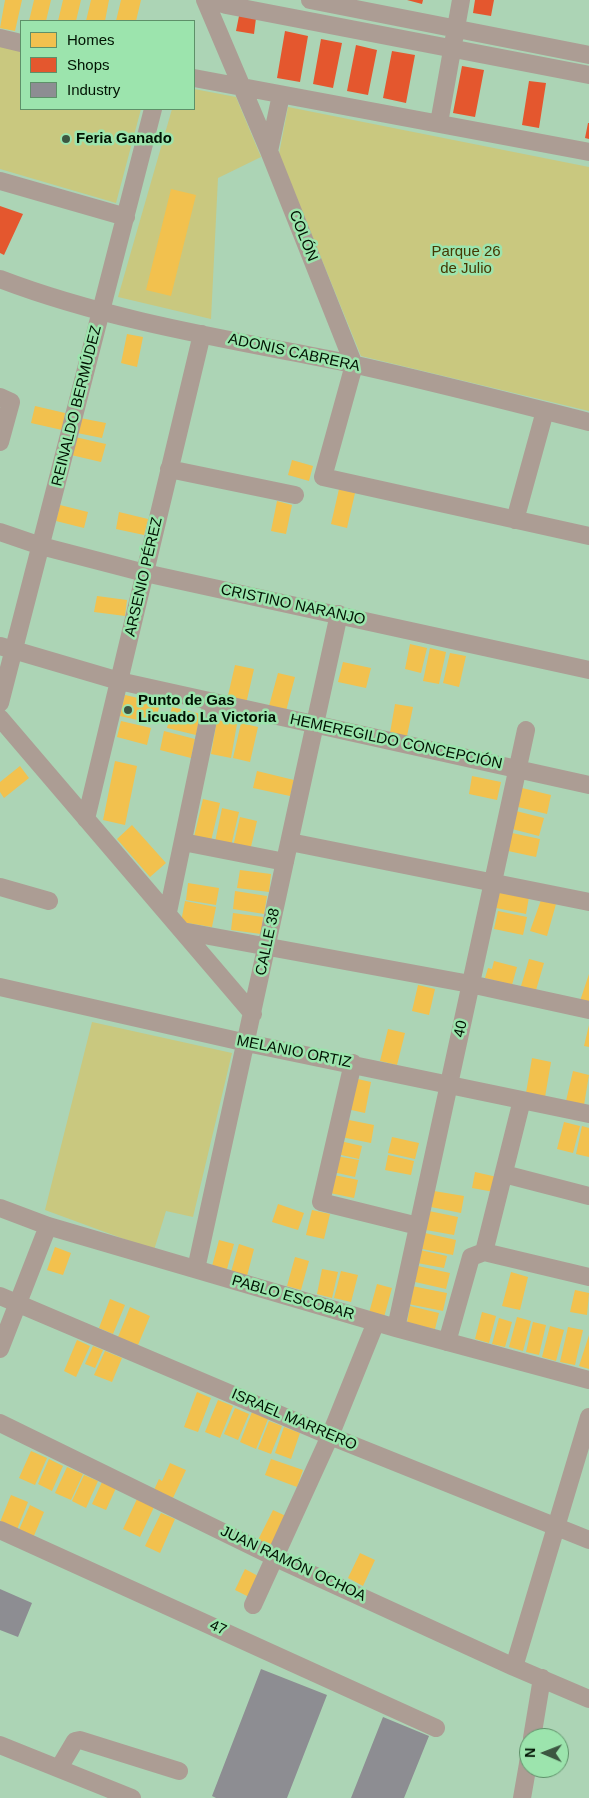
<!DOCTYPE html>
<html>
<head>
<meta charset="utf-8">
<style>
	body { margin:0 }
	#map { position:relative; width:589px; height:1798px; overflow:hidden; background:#acd4b5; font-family:Arial,sans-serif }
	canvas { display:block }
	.legend { position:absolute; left:20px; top:20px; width:175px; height:90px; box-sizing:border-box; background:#9ce4ad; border:1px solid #5e9069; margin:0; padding:6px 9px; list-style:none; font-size:15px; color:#001202 }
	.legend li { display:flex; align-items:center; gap:10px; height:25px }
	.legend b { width:25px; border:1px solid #5e9069 }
	.north { position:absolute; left:519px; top:1728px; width:50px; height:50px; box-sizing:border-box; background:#9ce4ad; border:1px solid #5e9069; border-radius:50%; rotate:271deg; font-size:14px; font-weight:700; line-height:20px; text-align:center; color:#001202 }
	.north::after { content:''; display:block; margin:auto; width:18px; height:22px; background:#3c5641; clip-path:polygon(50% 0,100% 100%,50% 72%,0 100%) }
</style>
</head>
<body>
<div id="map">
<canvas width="589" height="1798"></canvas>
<ul class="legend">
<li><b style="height:14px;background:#f2c14e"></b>Homes</li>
<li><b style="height:14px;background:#e4572e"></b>Shops</li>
<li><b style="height:14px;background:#8d8d92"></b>Industry</li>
</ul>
<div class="north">N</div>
</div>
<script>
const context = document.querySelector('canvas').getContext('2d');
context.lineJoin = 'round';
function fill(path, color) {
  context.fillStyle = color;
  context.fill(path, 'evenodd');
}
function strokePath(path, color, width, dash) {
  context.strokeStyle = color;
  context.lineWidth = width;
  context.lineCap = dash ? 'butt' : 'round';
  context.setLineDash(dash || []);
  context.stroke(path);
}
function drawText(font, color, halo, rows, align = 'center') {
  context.font = font + ' Arial,sans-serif';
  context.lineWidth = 5;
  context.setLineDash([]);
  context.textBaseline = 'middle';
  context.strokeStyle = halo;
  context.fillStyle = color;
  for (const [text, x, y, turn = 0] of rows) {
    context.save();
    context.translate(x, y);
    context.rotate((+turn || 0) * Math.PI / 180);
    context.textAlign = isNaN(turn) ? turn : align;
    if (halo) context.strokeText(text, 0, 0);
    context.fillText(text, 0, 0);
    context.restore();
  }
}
fill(new Path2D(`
	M0 45 21 51V109H141L116 203 0 169Z
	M194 89 236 97 261 157 218 178 211 319 118 297 172 109H194Z
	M288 107 589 167V411L361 356 279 154Z
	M92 1022 232 1053 193 1217 166 1211 154 1250 45 1210Z`), '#c9c87f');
fill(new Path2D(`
	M5 0H22L15 31 0 28Z
	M34 0H51L46 21H29Z
	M63 0H81L76 21H58Z
	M91 0H109L105 21H86Z
	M121 0H141L136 21H116Z
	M171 189 196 195 171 296 146 290Z
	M127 334 143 337 137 367 121 363Z
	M35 406 65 413 62 430 31 423Z
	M80 418 106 423 102 438 77 433Z
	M75 437 106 444 101 462 71 455Z
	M292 460 313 466 309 481 288 475Z
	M339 489 355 493 347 528 331 524Z
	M277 501 292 505 286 534 271 531Z
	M60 505 88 512 84 528 56 521Z
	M119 512 148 519 144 535 116 529Z
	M97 596 127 600 125 616 94 612Z
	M410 644 427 648 421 673 405 669Z
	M430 648 446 652 439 684 423 681Z
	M450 653 466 656 459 687 443 683Z
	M343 662 371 668 366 688 338 682Z
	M235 665 254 669 246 704 227 700Z
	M278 673 295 677 286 711 269 706Z
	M125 695 160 703 155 724 120 716Z
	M395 704 413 707 407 736 390 733Z
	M172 707 201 714 196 735 167 728Z
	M217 720 237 724 231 758 211 754Z
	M121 721 151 728 147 745 117 737Z
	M241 723 258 727 250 762 233 758Z
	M164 731 195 739 191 758 160 750Z
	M115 761 137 766 125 825 103 820Z
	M20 766 29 778 4 798 0 792V782Z
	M257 771 294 780 290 796 253 788Z
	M472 776 501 782 497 800 469 794Z
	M522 788 551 795 547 814 518 807Z
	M203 799 220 803 211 841 194 837Z
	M222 808 239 812 231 846 215 842Z
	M516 811 544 818 539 836 512 829Z
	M240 817 257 821 250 851 233 847Z
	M132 825 166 863 150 877 117 839Z
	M512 833 540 839 536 857 508 851Z
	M240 870 271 874 269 892 237 888Z
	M188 883 219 888 216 905 186 900Z
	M500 890 529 897 526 914 496 908Z
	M235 891 267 896 264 914 233 909Z
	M541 900 556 904 547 936 530 931Z
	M185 901 216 907 212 927 181 922Z
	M498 911 527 917 523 935 494 929Z
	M233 913 263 917 261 934 231 930Z
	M529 959 544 963 536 990 521 986Z
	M494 961 517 967 512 985 485 978 488 968 492 969Z
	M589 974V1004L580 1001Z
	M418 985 435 989 429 1015 412 1011Z
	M589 1025V1047L584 1046Z
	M388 1029 405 1033 397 1065 380 1061Z
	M532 1058 551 1062 545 1097 526 1093Z
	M573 1071 589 1075 584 1105 566 1101Z
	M353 1078 371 1082 365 1113 347 1109Z
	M344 1119 374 1125 371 1143 341 1137Z
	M564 1122 580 1126 573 1153 557 1149Z
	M582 1126 589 1128V1157L576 1154Z
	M392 1137 419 1143 415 1159 388 1153Z
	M340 1141 362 1146 359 1159 337 1154Z
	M388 1155 414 1161 411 1175 385 1170Z
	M336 1156 359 1160 355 1177 333 1172Z
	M475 1172 497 1177 494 1192 472 1188Z
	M334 1175 358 1180 354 1198 330 1193Z
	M434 1191 464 1196 461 1213 431 1207Z
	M278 1204 304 1213 298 1230 272 1222Z
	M312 1210 330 1214 324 1239 306 1235Z
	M429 1211 458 1217 454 1235 426 1230Z
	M425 1233 456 1240 453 1255 422 1249Z
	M219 1240 234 1244 227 1269 212 1266Z
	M239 1244 254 1249 247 1276 231 1272Z
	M55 1247 71 1253 63 1275 47 1270Z
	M420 1250 447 1256 444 1268 417 1263Z
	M295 1257 309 1261 301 1290 287 1286Z
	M418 1266 450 1273 446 1289 415 1282Z
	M322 1269 338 1272 332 1298 317 1294Z
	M341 1271 358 1275 351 1302 334 1298Z
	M511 1272 528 1277 520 1310 502 1306Z
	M377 1284 392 1288 384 1317 369 1313Z
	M412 1286 447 1293 443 1311 408 1304Z
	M575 1290 589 1293 587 1315 570 1312Z
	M110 1299 125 1305 113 1334 99 1328Z
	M410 1306 439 1313 435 1329 407 1323Z
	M130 1307 150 1316 138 1345 118 1337Z
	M482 1312 496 1316 489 1343 475 1339Z
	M517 1317 531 1321 523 1351 509 1347Z
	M499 1318 512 1322 505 1347 492 1344Z
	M533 1322 546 1325 539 1355 526 1352Z
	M550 1326 564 1330 556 1361 542 1357Z
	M568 1327 583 1330 575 1365 560 1362Z
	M589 1335V1369L579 1366Z
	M77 1340 90 1346 76 1377 64 1371Z
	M93 1346 103 1350 95 1368 85 1364Z
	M105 1351 122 1358 112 1382 94 1375Z
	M197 1392 211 1398 198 1432 184 1427Z
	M218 1400 233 1406 220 1438 205 1432Z
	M235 1408 249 1414 238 1440 224 1434Z
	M252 1412 268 1419 256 1449 240 1442Z
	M269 1421 282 1426 271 1454 258 1449Z
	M284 1427 300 1433 291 1459 275 1453Z
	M31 1451 47 1458 35 1485 19 1478Z
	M49 1459 63 1466 52 1491 38 1484Z
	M271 1459 303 1470 297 1487 265 1475Z
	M170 1463 186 1470 173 1498 154 1490 159 1479 162 1481Z
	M67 1467 83 1474 71 1500 55 1493Z
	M84 1475 98 1481 86 1508 72 1501Z
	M102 1482 116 1488 106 1510 92 1504Z
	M11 1495 28 1502 16 1532 0 1522Z
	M137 1499 154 1507 140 1537 123 1529Z
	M30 1505 44 1512 33 1538 18 1532Z
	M273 1510 288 1517 273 1547 258 1540Z
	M161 1513 175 1519 160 1553 145 1546Z
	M360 1553 375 1560 363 1586 348 1578Z
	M245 1569 260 1577 249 1597 235 1590Z`), '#f2c14e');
fill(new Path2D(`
	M407 0H423L422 4Z
	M475 0H494L491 16 473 13Z
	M239 16 256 18 254 34 236 31Z
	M285 31 308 36 300 82 277 78Z
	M321 39 342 43 333 88 313 84Z
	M356 45 377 50 368 95 347 91Z
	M392 51 415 55 406 103 383 98Z
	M462 66 484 70 475 117 453 113Z
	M529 81 546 83 539 128 522 125Z
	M588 123H589V139L585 138Z
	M0 206 23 214 4 255 0 253Z`), '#e4572e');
fill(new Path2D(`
	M0 1589 32 1603 18 1637 0 1630Z
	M261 1669 327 1695 287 1798H216L212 1796Z
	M383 1717 429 1736 404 1798H351Z`), '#8d8d92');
strokePath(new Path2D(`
	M205 0 269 151 354 365 323 477 589 536
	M210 0 226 5 589 75
	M310 0 589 55
	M0 38 21 43
	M194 78 589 152
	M439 123 461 0
	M269 151 281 95
	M0 181 126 217
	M0 279C107 320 226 339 338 361 422 379 506 401 589 422
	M0 397 11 402 0 442
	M169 469 295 495
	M515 520 545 411
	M0 532 41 546 145 573 589 670
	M0 646 119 681 589 785
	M0 703 153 109
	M0 718 253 1014
	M86 819 202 334
	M183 842 285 862
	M290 842 589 902
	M0 887 49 901
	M168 912 212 701
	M182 931 470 984 589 1010
	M0 987 247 1043 589 1114
	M353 1063 321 1202 418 1226
	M504 1174 589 1196
	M0 1208 48 1226 396 1328 589 1380
	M484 1252 522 1100
	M196 1269 339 614
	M0 1296 330 1436 589 1540
	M396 1328 526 730
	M447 1342 471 1257 484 1252 589 1277
	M0 1349 48 1226
	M0 1423 276 1558 514 1667 589 1699
	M0 1530 436 1728
	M253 1605 330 1436 376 1322
	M514 1667 589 1417
	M532 1738 542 1678
	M0 1745 132 1798
	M59 1768 75 1741 80 1740 179 1771
	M522 1798 529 1758`), '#ac9d94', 18);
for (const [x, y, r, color] of [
	[66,139,5,"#3c5641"],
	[128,710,5,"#3c5641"]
]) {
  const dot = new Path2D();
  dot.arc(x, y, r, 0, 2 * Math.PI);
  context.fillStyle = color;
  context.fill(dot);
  strokePath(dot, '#9ce4ad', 2);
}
drawText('bold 15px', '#001202', '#9ce4ad', [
	["Feria Ganado",76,139],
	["Punto de Gas",138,701],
	["Licuado La Victoria",138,718]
], 'left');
drawText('15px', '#001202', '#9ce4ad', [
	["COLÓN",303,236,68],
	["ADONIS CABRERA",294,353,12],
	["REINALDO BERMÚDEZ",77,406,-76],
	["ARSENIO PÉREZ",144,577,-77],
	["CRISTINO NARANJO",293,605,12],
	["HEMEREGILDO CONCEPCIÓN",396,742,12],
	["CALLE 38",268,942,-78],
	["40",461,1029,-78],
	["MELANIO ORTIZ",294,1052,11],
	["PABLO ESCOBAR",293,1298,16],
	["ISRAEL MARRERO",294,1420,23],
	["JUAN RAMÓN OCHOA",293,1564,25],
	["47",218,1628,24]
]);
drawText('15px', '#453702', '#9ce4ad', [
	["Parque 26",466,252],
	["de Julio",466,269]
]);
</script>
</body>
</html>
